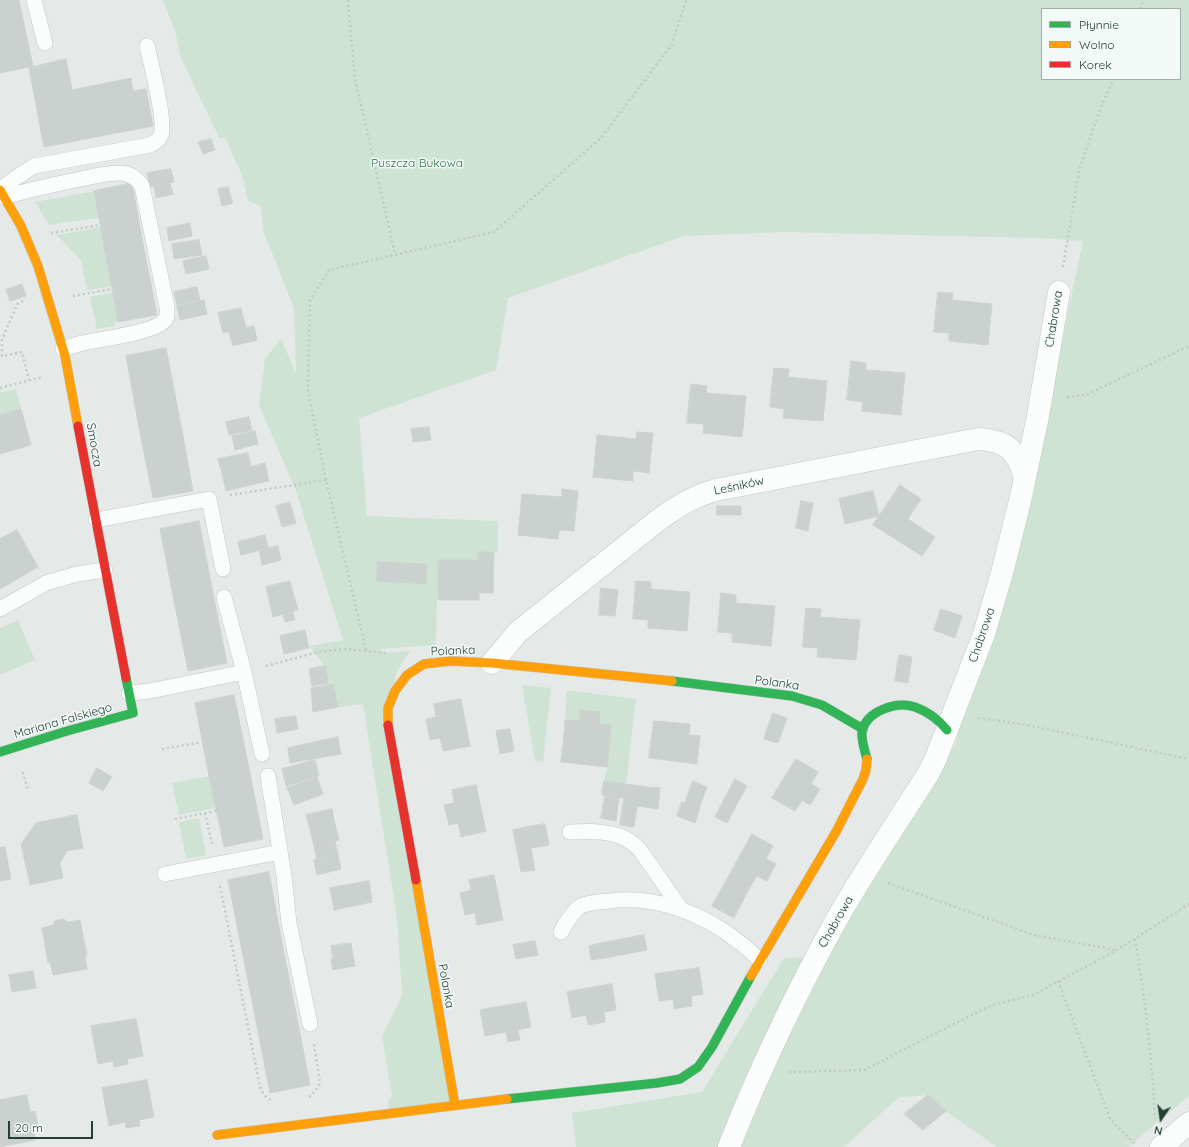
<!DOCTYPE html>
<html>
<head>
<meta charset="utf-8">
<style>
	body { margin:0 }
	#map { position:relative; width:1189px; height:1147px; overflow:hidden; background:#e5eae8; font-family:Quicksand,sans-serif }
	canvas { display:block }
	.legend { position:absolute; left:1041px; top:8px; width:140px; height:72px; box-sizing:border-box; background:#f3f9f6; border:1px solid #9faea9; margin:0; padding:5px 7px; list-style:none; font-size:12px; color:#223e36 }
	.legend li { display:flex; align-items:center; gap:8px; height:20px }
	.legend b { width:20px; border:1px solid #9faea9 }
	.north { position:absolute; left:1141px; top:1099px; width:40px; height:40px; -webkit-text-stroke:3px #f3f9f6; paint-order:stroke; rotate:193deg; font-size:11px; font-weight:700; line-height:16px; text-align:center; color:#223e36 }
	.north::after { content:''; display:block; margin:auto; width:14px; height:18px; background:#223e36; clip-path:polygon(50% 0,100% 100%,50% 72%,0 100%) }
	.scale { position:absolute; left:8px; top:1121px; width:85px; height:18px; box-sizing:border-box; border:2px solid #223e36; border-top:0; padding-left:5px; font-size:12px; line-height:14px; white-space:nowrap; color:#223e36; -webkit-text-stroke:3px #f3f9f6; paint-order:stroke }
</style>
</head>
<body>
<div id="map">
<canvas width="1189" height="1147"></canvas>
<ul class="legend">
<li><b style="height:5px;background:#30b455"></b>Płynnie</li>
<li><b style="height:5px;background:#ff9f0a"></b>Wolno</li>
<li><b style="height:5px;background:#e5322d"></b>Korek</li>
</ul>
<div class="north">N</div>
<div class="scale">20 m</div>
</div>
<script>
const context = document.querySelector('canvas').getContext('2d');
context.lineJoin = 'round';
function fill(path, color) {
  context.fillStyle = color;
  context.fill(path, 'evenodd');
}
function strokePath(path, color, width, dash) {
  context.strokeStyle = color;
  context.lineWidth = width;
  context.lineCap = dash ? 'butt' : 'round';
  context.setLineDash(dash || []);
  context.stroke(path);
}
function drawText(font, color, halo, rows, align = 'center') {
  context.font = font + ' Quicksand,sans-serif';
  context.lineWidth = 3;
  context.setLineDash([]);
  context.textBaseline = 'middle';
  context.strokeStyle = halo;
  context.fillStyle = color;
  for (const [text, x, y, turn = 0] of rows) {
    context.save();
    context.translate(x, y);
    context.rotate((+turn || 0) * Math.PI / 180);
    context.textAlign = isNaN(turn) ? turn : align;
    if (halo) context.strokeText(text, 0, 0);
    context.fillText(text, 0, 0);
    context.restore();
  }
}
fill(new Path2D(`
	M163 0H1189V1096L1128 1147H997L946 1111 928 1095 900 1097 890 1105 844 1147H576L572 1113 702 1092 784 958 822 957 955 745 1036 465 1083 241 1035 238 785 232 684 236 508 298 496 370 359 418 367 516 498 521V553L494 552 478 560H438L436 645 378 649 387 653 411 651 402 663 397 672 388 708 455 1105 390 1114 388 1101 392 1096 382 1036 402 996 397 918 363 704 338 707 333 685 328 683 325 666 309 646 343 640 296 491 259 405 265 359 281 338 296 375 294 308 263 230 261 206 248 201 242 175 225 138H218L217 133 180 56 176 34ZM1042 9H1180V79H1042Z
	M94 191 99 218 49 225 35 202Z
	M101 227 112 286 87 290 81 260 57 235Z
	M113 293 118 322 114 323 115 326 97 329 90 297Z
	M16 389 21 409 0 415V393Z
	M18 620 35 660 0 675V628Z
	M522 685 551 688 543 762 535 761Z
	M567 690 636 699 626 784 604 781 607 767 611 725 565 720Z
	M209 776 216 808 179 815 172 783Z
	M199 818 206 855 186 859 179 822Z`), '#cee3d4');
const building = new Path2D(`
	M0 0H19L33 66 0 73Z
	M66 59 72 90 131 78 133 91 146 89 153 126 44 147 29 68Z
	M211 139 215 150 203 154 198 142Z
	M171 169 174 182 150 187 147 173Z
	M132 183 144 249 106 256 94 191Z
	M170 183 173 194 156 198 154 186Z
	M228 187 233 203 222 206 218 189Z
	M190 223 192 236 169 241 167 228Z
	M199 240 202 255 174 259 172 244Z
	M144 249 157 315 118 322 106 256Z
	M206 256 209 269 186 274 183 261Z
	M22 284 26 296 10 301 6 290Z
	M197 287 200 300 177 305 174 292Z
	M938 292 953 293 952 300 992 304 988 345 949 341V333L934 332Z
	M204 300 207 314 180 320 177 306Z
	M241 308 246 328 223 333 218 313Z
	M254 326 257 340 233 346 229 332Z
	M166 348 180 420 139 428 126 356Z
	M851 361 866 363V370L905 373 901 415 862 411 863 402 847 400Z
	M774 368 789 369 788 377 827 381 823 421 783 418 784 409 770 407Z
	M691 384 707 386 706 393 746 396 742 437 703 433 704 424 687 423Z
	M21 409 31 445 0 454V415Z
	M249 417 252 430 229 435 226 422Z
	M180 420 193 491 153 498 139 428Z
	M429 427 431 440 413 442 411 429Z
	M255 431 258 444 235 450 232 436Z
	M637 432 653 433 649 473 633 471V481L593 477 597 435 636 439Z
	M248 453 251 467 222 473 218 459Z
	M265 463 269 481 255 484 251 467Z
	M251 467 255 484 226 491 222 473Z
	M900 485 921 499 908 519 935 537 922 556 873 525Z
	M562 489 578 491 574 531 559 530 558 539 518 535 522 494 562 497Z
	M873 491 879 516 845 524 839 499Z
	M801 501 813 503 808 531 796 528Z
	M290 502 296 523 282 527 276 506Z
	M717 506H741V515H717Z
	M199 521 213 593 174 601 160 529Z
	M17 530 38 567 0 589V539Z
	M265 535 268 548 241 555 238 542Z
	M278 546 281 560 262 565 259 550Z
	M478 552H494L493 593H479V600H438V560H478Z
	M378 562 427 564 426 584 377 581Z
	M290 581 298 610 273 617 266 587Z
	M636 581 651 582V589L690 592 687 631 648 628V620L633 619Z
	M601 588 618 590 615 616 599 615Z
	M213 593 227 663 188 671 174 601Z
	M721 593 736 595V603L775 606 771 646 732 642V633L718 632Z
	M806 608 821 609 820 617 860 620 856 660 817 657 818 648 803 647Z
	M941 609 962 616 955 638 934 630Z
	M293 612 295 620 285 622 283 614Z
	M305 630 309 648 284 654 280 636Z
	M899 655 912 657 908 683 895 681Z
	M325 666 328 683 312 686 309 669Z
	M333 684 338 707 313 712 311 688Z
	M234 695 249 768 209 776 195 703Z
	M461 699 470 746 443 751 440 738 430 740 426 719 436 717 434 704Z
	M580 710 600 712 599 724 611 725 609 750 563 746 565 720 579 721Z
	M773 713 787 718 778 743 764 739Z
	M296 716 298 729 277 733 275 719Z
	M654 721 690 724 689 735 700 736 697 764 649 758Z
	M510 729 514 751 500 754 496 731Z
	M338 737 341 754 290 763 288 748Z
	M563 746 609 750 607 767 561 762Z
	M796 759 818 772 811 784 820 789 810 805 802 800 795 811 772 798Z
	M315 760 319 776 286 786 282 769Z
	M97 768 112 777 103 791 89 783Z
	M249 768 263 839 224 847 209 776Z
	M317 777 323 794 294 805 287 788Z
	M735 779 747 786 737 804 725 798Z
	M604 781 626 784 624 798 602 795Z
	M693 781 707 787 699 808 685 803Z
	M626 784 648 787 646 801 624 798Z
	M476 785 486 831 461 837 458 823 449 825 444 805 454 803 452 790Z
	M648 787 660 788 658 809 637 806 638 800 646 801Z
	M605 796 619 798 616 821 601 818Z
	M624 798 638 800 634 827 620 825Z
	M725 798 737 804 727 823 715 817Z
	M682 802 700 808 695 823 677 816Z
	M332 809 335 824 310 829 306 815Z
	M77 815 83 848 67 851 60 863 63 878 30 885 21 844 36 823Z
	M335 824 339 840 314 846 310 829Z
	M545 824 549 845 531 848 527 827Z
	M527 827 531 848 517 851 513 830Z
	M752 834 773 846 766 859 776 864 767 881 757 876 750 887 729 876Z
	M335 841 338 855 317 860 314 846Z
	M5 847 11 879 0 881V848Z
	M531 848 535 870 521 872 517 851Z
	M338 855 341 869 317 875 314 860Z
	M269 872 282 943 242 951 228 880Z
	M494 875 503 920 477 925 475 913 465 915 460 893 471 890 469 880Z
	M729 876 750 887 734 918 712 906Z
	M369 881 372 902 334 910 330 888Z
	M64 919 67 922 80 920 87 955H85L87 969 53 975 50 962 48 963 42 928 53 925 55 921Z
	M644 935 647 950 626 954 623 939Z
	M623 939 626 954 605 958 602 943Z
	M535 941 538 955 516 959 513 945Z
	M282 943 296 1013 256 1021 242 951Z
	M351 943 353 956 333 959 331 946Z
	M602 943 605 958 591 960 589 946Z
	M353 956 355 966 333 970 331 959Z
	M699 968 703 994 691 996 692 1006 674 1009 673 999 659 1001 655 974Z
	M33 971 36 988 12 992 9 975Z
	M612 984 616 1010 604 1012 605 1022 588 1025 586 1015 572 1018 567 992Z
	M526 1002 531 1027 518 1030 520 1040 508 1042 506 1032 485 1036 480 1010Z
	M296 1013 310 1085 270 1093 256 1021Z
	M136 1019 143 1056 127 1059 128 1064 114 1067 113 1061 98 1064 91 1026Z
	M147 1080 154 1117 139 1120 140 1126 126 1128 125 1122 109 1126 102 1088Z
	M27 1095 30 1112 35 1111 38 1125 33 1126 35 1140 0 1147V1100Z
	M928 1095 946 1111 923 1130 904 1114Z`);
fill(building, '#cbd1cf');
strokePath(building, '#ced3d1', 1);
const lane = new Path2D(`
	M34 0 45 43
	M0 190 14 179 34 166 150 145C155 142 159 141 161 135 166 122 151 63 147 46
	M4 197C28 190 52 185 76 180 89 177 109 172 122 173 131 174 137 178 142 186L167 307C167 312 168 318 164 321 152 333 101 339 83 343 77 344 70 347 63 349
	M96 520 209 499 223 569
	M224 597 244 672
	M0 609 46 583 77 574 105 570
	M129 693 150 691 244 672 262 754
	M268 776 284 876 289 923 310 1024
	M570 832C589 831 614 830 631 842 634 844 637 847 640 850L681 909
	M165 874 280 852
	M561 932C566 923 572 913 579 907 587 902 600 902 609 901 655 895 703 913 739 942 746 947 753 954 760 960`);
const street = new Path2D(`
	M492 663 518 632 661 518C680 505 694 496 716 490L978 439C1008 441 1015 449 1025 476
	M729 1147C760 1068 797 991 838 917 866 868 898 821 928 774L936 758 984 634 1002 573 1020 501 1038 416 1059 292
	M1161 1147 1189 1123`);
const fast = new Path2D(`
	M672 681 792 696 822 705 863 729
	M0 752 67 731 133 713 126 678
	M867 759C865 752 861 739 862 732 866 711 896 701 915 707 929 712 938 719 947 730
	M507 1099 657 1083 680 1079 698 1067 712 1047 751 976`);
const slow = new Path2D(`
	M0 190 21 226 38 266 65 356 78 426
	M388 725V708L395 691 407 675 424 664 451 661 492 663 672 681
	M416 880 455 1105
	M751 976 837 830 863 779 866 770 867 759
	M217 1135 507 1099`);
const jam = new Path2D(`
	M78 426 126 678
	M388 725 416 880`);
strokePath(lane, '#c2c7c5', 16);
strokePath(street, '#c2c7c5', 23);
strokePath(fast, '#c0c7c5', 10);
strokePath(slow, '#c0c7c5', 10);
strokePath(jam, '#c0c7c5', 10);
strokePath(new Path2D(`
	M348 0 355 79 395 254
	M1140 9 1143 0
	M51 233 100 225
	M1063 267 1079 171 1102 104 1114 79
	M73 296 112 289
	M23 301 18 303 2 339V356L22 352 29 380
	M0 388 42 377
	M1067 397 1086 395 1189 346
	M230 495 326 480
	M366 650 326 480 308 392 310 300 329 270 494 232 601 138 672 44 686 0
	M266 666 318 652 346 649 387 653
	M978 718 1027 725 1189 759
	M162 749 202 742
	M23 772 28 791
	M205 813 212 844
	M175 819 216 811
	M888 883 1034 935 1116 950
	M220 886 260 1087C263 1094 265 1098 273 1101
	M1135 939C1145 998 1152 1058 1155 1119
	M1058 981 1110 1119 1135 1144
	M789 1072 865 1070 916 1043 992 1005 1033 995 1117 950 1189 904
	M309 1097 316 1090 320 1083 314 1044`), '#c1cac6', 2.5, [2, 3]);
strokePath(lane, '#fbfcfc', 15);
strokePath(street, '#fbfcfc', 22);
strokePath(fast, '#30b455', 9);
strokePath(slow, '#ff9f0a', 9);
strokePath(jam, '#e5322d', 9);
drawText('12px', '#2c7548', '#f3f9f6', [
	["Puszcza Bukowa",417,163]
]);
drawText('12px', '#223e36', '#f3f9f6', [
	["Chabrowa",1054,319,-81],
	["Smocza",94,445,80],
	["Leśników",739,486,-12],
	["Chabrowa",982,635,-71],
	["Polanka",453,651,-2],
	["Polanka",777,683,8],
	["Mariana Falskiego",63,721,-16],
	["Chabrowa",836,922,-60],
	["Polanka",446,986,80]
]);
</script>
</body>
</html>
